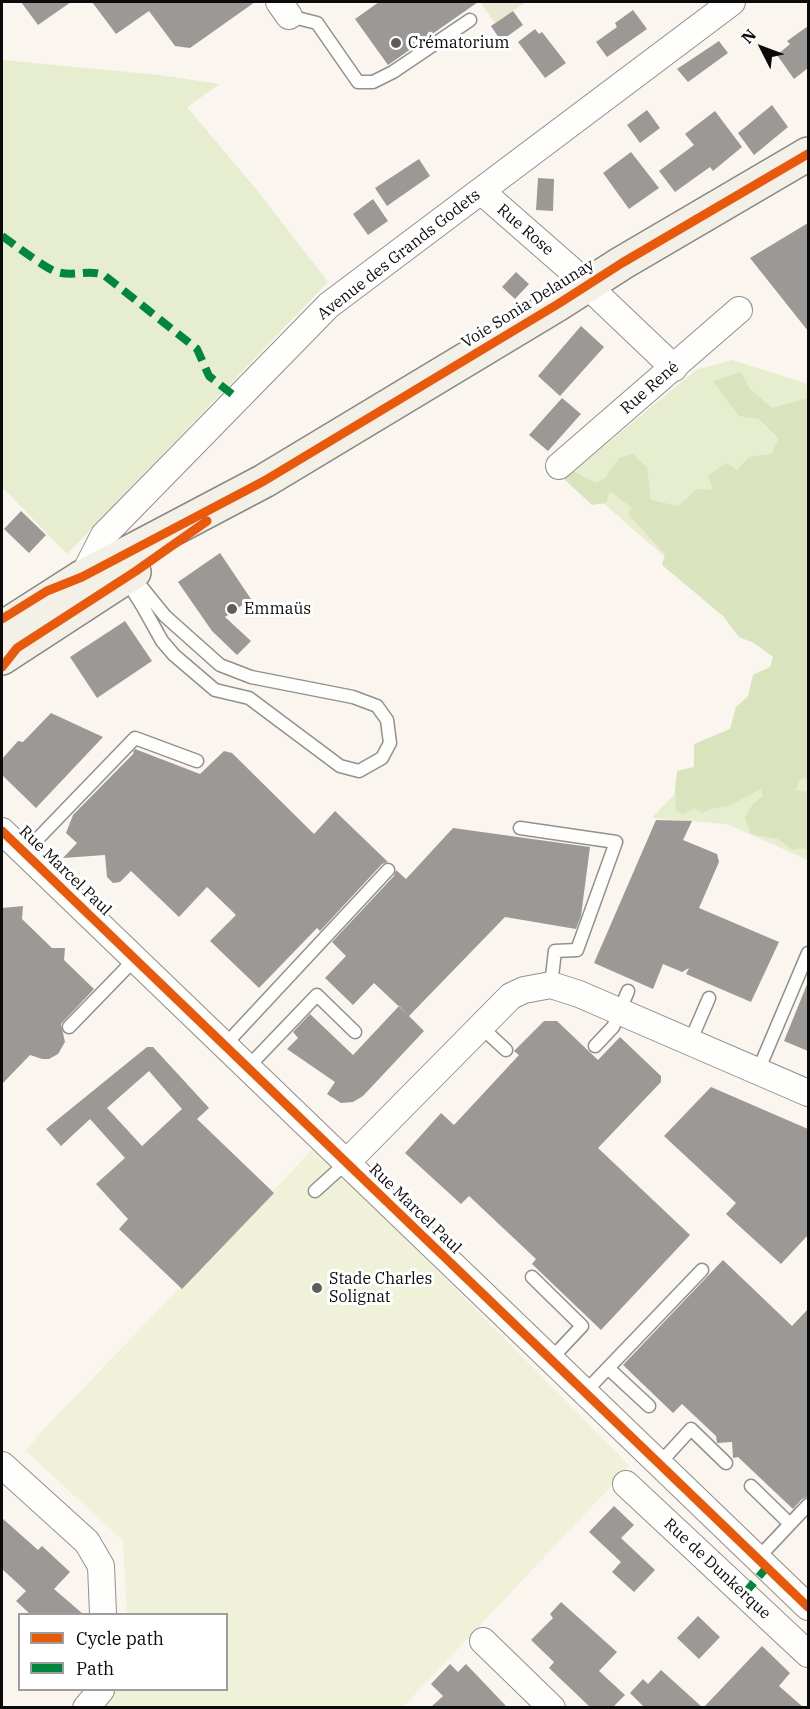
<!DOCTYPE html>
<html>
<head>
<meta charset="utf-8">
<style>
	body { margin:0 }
	#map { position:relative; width:810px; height:1709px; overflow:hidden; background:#faf5ee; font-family:"IBM Plex Serif",serif }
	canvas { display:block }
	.frame { position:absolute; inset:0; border:3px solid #0b0b0b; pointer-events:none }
	.legend { position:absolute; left:18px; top:1613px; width:210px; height:78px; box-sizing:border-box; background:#fff; border:2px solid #9d9d9d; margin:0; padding:8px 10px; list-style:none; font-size:18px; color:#0b0b0b }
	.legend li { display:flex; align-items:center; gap:12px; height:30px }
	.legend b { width:30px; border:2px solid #9d9d9d }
	.north { position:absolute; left:732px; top:18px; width:60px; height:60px; -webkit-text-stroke:4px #fff; paint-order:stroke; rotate:312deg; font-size:16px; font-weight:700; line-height:24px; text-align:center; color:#0b0b0b }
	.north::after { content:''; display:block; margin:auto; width:21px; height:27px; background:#0b0b0b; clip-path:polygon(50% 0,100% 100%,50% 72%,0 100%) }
</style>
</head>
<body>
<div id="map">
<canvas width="810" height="1709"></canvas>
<div class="frame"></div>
<ul class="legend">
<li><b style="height:8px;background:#e8590c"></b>Cycle path</li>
<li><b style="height:8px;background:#00873e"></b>Path</li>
</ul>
<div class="north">N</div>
</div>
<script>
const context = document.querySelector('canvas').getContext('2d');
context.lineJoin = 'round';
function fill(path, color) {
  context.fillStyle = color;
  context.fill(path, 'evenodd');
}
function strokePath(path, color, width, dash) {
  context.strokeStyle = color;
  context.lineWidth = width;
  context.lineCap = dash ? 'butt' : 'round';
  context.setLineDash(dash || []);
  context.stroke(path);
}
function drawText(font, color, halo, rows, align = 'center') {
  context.font = font + ' "IBM Plex Serif",serif';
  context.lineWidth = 6;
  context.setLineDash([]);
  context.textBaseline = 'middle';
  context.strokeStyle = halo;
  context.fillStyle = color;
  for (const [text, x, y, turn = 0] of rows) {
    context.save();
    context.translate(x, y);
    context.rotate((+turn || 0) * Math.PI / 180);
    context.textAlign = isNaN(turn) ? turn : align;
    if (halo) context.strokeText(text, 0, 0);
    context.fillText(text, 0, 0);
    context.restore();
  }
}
fill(new Path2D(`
	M2 60 159 75 220 84 187 107 256 189 328 282 67 554 2 487Z
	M732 360 808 384V860L727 824 652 818 792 668 570 474 696 370Z`), '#e7edcf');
fill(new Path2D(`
	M741 372 750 389 772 408 808 398V778L800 779 795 790 806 792 808 791V851L803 848 792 850 778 839 751 834 745 818 752 805 763 796 761 789 728 806 710 809 702 813 694 808 683 815 676 811 675 790 677 771 694 767V744L730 729 736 707 748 696 753 675 770 667 773 657 754 643 739 637 723 616 662 565 665 554 628 514 632 508 610 491 606 503 592 505 564 479 572 470 595 483 605 478 619 458 633 454 647 468 651 500 678 506 697 489 713 490 708 475 727 463 737 470 749 457 771 454 779 439 759 419 739 416 713 381Z`), '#d9e4be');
fill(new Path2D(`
	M480 2H526L495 23Z`), '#e8e8d3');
fill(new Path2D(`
	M315 1147 630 1466 403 1707 101 1708 111 1690H226V1614H127L123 1541 26 1451 43 1430Z`), '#f0f1d9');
fill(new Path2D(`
	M21 2H71L38 25Z
	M92 2H255L190 48 175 46 149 11 116 34Z
	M379 2H478L388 65 355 19Z
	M633 10 647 29 607 57 596 42 617 27 615 23Z
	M513 11 523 25 501 41 491 26Z
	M808 26V68L794 79 777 55 790 44 787 41Z
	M535 29 539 34 542 32 566 63 545 78 518 42Z
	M719 41 728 53 688 82 677 69Z
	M772 105 788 127 754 155 738 133Z
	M647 110 660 128 640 143 627 125Z
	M715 111 742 147 713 171 710 167 675 192 659 171 694 145 685 134Z
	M631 152 659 188 629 209 603 173Z
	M419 159 430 176 387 206 375 188Z
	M538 178 554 179 553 211 536 210Z
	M373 199 388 221 368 235 353 214Z
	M808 223V331L750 258Z
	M516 272 529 284 515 299 502 287Z
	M581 326 604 347 560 396 538 376Z
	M562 398 581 414 548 451 529 435Z
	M21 511 46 535 29 553 4 529Z
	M220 553 251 599 225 617 251 641 237 655 212 631 178 582Z
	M125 621 152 661 97 698 70 657Z
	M51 713 103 737 36 808 2 775V759L18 741 23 742Z
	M135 749 200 774 224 751 232 753 314 834 335 811 388 862 382 864 320 931 317 928 259 988 210 941 236 915 207 887 179 917 131 871 120 882 113 883 107 877 105 855 63 858 77 843 66 833 73 815 134 753 133 752Z
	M656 820 692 821 683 840 717 854 719 862 699 908 779 942 751 1002 686 974 689 968 682 972 663 964 653 989 594 963Z
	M453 828 590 847 581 916 576 929 505 917 409 1016 374 983 353 1005 325 978 346 956 332 942 394 876 396 870 406 879Z
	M23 906 22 919 52 948H65L64 960 94 989 61 1024 65 1042 58 1054 49 1059H42L30 1055 2 1084V908Z
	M808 982V1051L784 1041Z
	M399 1006 424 1031 363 1096 353 1102 341 1103 327 1094 335 1082 287 1049 298 1038 293 1032 310 1014 353 1055Z
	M544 1021H557L598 1060 620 1037 661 1076V1082L598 1148 690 1235 601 1330 532 1264 536 1259 469 1196 461 1204 405 1153 441 1113 454 1125 519 1055 514 1051Z
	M147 1047H153L209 1108 197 1119 274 1193 182 1289 119 1229 128 1219 96 1184 125 1158 90 1119 61 1146 46 1129ZM149 1071 182 1109 142 1146 107 1108Z
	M711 1087 808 1129V1235L781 1264 726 1214 736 1203 664 1136Z
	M723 1260 792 1326 808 1309V1497L802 1499 793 1509 738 1457 733 1458 732 1442 717 1443 716 1436 682 1404 673 1413 623 1365Z
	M614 1506 634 1525 621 1538 655 1570 634 1592 612 1572 621 1562 589 1532Z
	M2 1518 38 1550 42 1546 70 1572 54 1589 83 1614H30L16 1601 26 1591 2 1569Z
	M561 1602 617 1652 599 1671 625 1695 613 1707H590L549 1668 554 1662 531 1640 553 1618 550 1614Z
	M698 1616 720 1637 699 1659 677 1638Z
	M762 1646 790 1673 779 1686 803 1707H704Z
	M450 1664 458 1672 466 1664 507 1707H431L443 1696 431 1684Z
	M661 1670 702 1707H644L630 1693 643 1679 648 1684Z`), '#9c9895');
const lane = new Path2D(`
	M289 16 317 23 358 82H373L393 72 470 20
	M125 578 143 607 162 641 174 655 215 690 249 698 340 766 359 771 382 758 390 743 387 720 377 706 353 697 251 677 220 665 165 616 131 574
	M520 828 616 842 577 950 555 951 551 985
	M24 853 135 738 197 761
	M480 1026 506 1050
	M69 1027 135 959
	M690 1042 709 998
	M224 1046 388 870
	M595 1046 613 1027 628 991
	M247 1068 317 995 355 1032
	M758 1071 808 953
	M315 1191 346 1163
	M532 1277 582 1326 550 1360
	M608 1368 649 1406
	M584 1393 702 1270
	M659 1464 691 1429 726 1463
	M751 1486 790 1524
	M758 1558 808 1505`);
const street = new Path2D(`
	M279 2 289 16
	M481 191 569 268 674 368
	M559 466 739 310
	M80 582 104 535 329 305 732 2
	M2 831 808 1607
	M346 1163 511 996 524 990 551 985 579 994 808 1093
	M2 1465 87 1542 101 1566 103 1614
	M626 1484 808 1654
	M483 1641 552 1708
	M86 1708 101 1690`);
const secondary = new Path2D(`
	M2 628 82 577 264 481 558 304 622 263 808 154
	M2 658 134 572`);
strokePath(lane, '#93908d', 15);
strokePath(street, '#93908d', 28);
strokePath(secondary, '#898784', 36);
strokePath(lane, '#fefefc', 12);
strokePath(street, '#fefefc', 26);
strokePath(secondary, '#f3f0e8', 33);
strokePath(new Path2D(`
	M2 236C14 244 46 269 57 272 75 277 87 269 104 275L197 349 209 376 237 398
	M744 1594 767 1567`), '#00873e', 8, [15, 8]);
strokePath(new Path2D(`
	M2 619 47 591 82 577 264 481 558 304 622 263 808 154
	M2 667 17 648 136 571 207 521
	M2 831 808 1607`), '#e8590c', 9);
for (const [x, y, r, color] of [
	[396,43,6,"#5f5d5a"],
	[232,609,6,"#5f5d5a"],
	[317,1288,6,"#5f5d5a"]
]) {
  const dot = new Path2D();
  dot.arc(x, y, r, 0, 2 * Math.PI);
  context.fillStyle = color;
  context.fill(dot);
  strokePath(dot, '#fff', 2);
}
drawText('16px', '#0b0b0b', '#fff', [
	["Crématorium",408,43],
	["Emmaüs",244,609],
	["Stade Charles",329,1279],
	["Solignat",329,1297]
], 'left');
drawText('16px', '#0b0b0b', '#fff', [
	["Rue Rose",525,230,41],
	["Avenue des Grands Godets",399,255,-38],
	["Voie Sonia Delaunay",528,304,-32],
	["Rue René",650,388,-41],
	["Rue Marcel Paul",65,871,44],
	["Rue Marcel Paul",415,1209,44],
	["Rue de Dunkerque",717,1569,43]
]);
</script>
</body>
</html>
